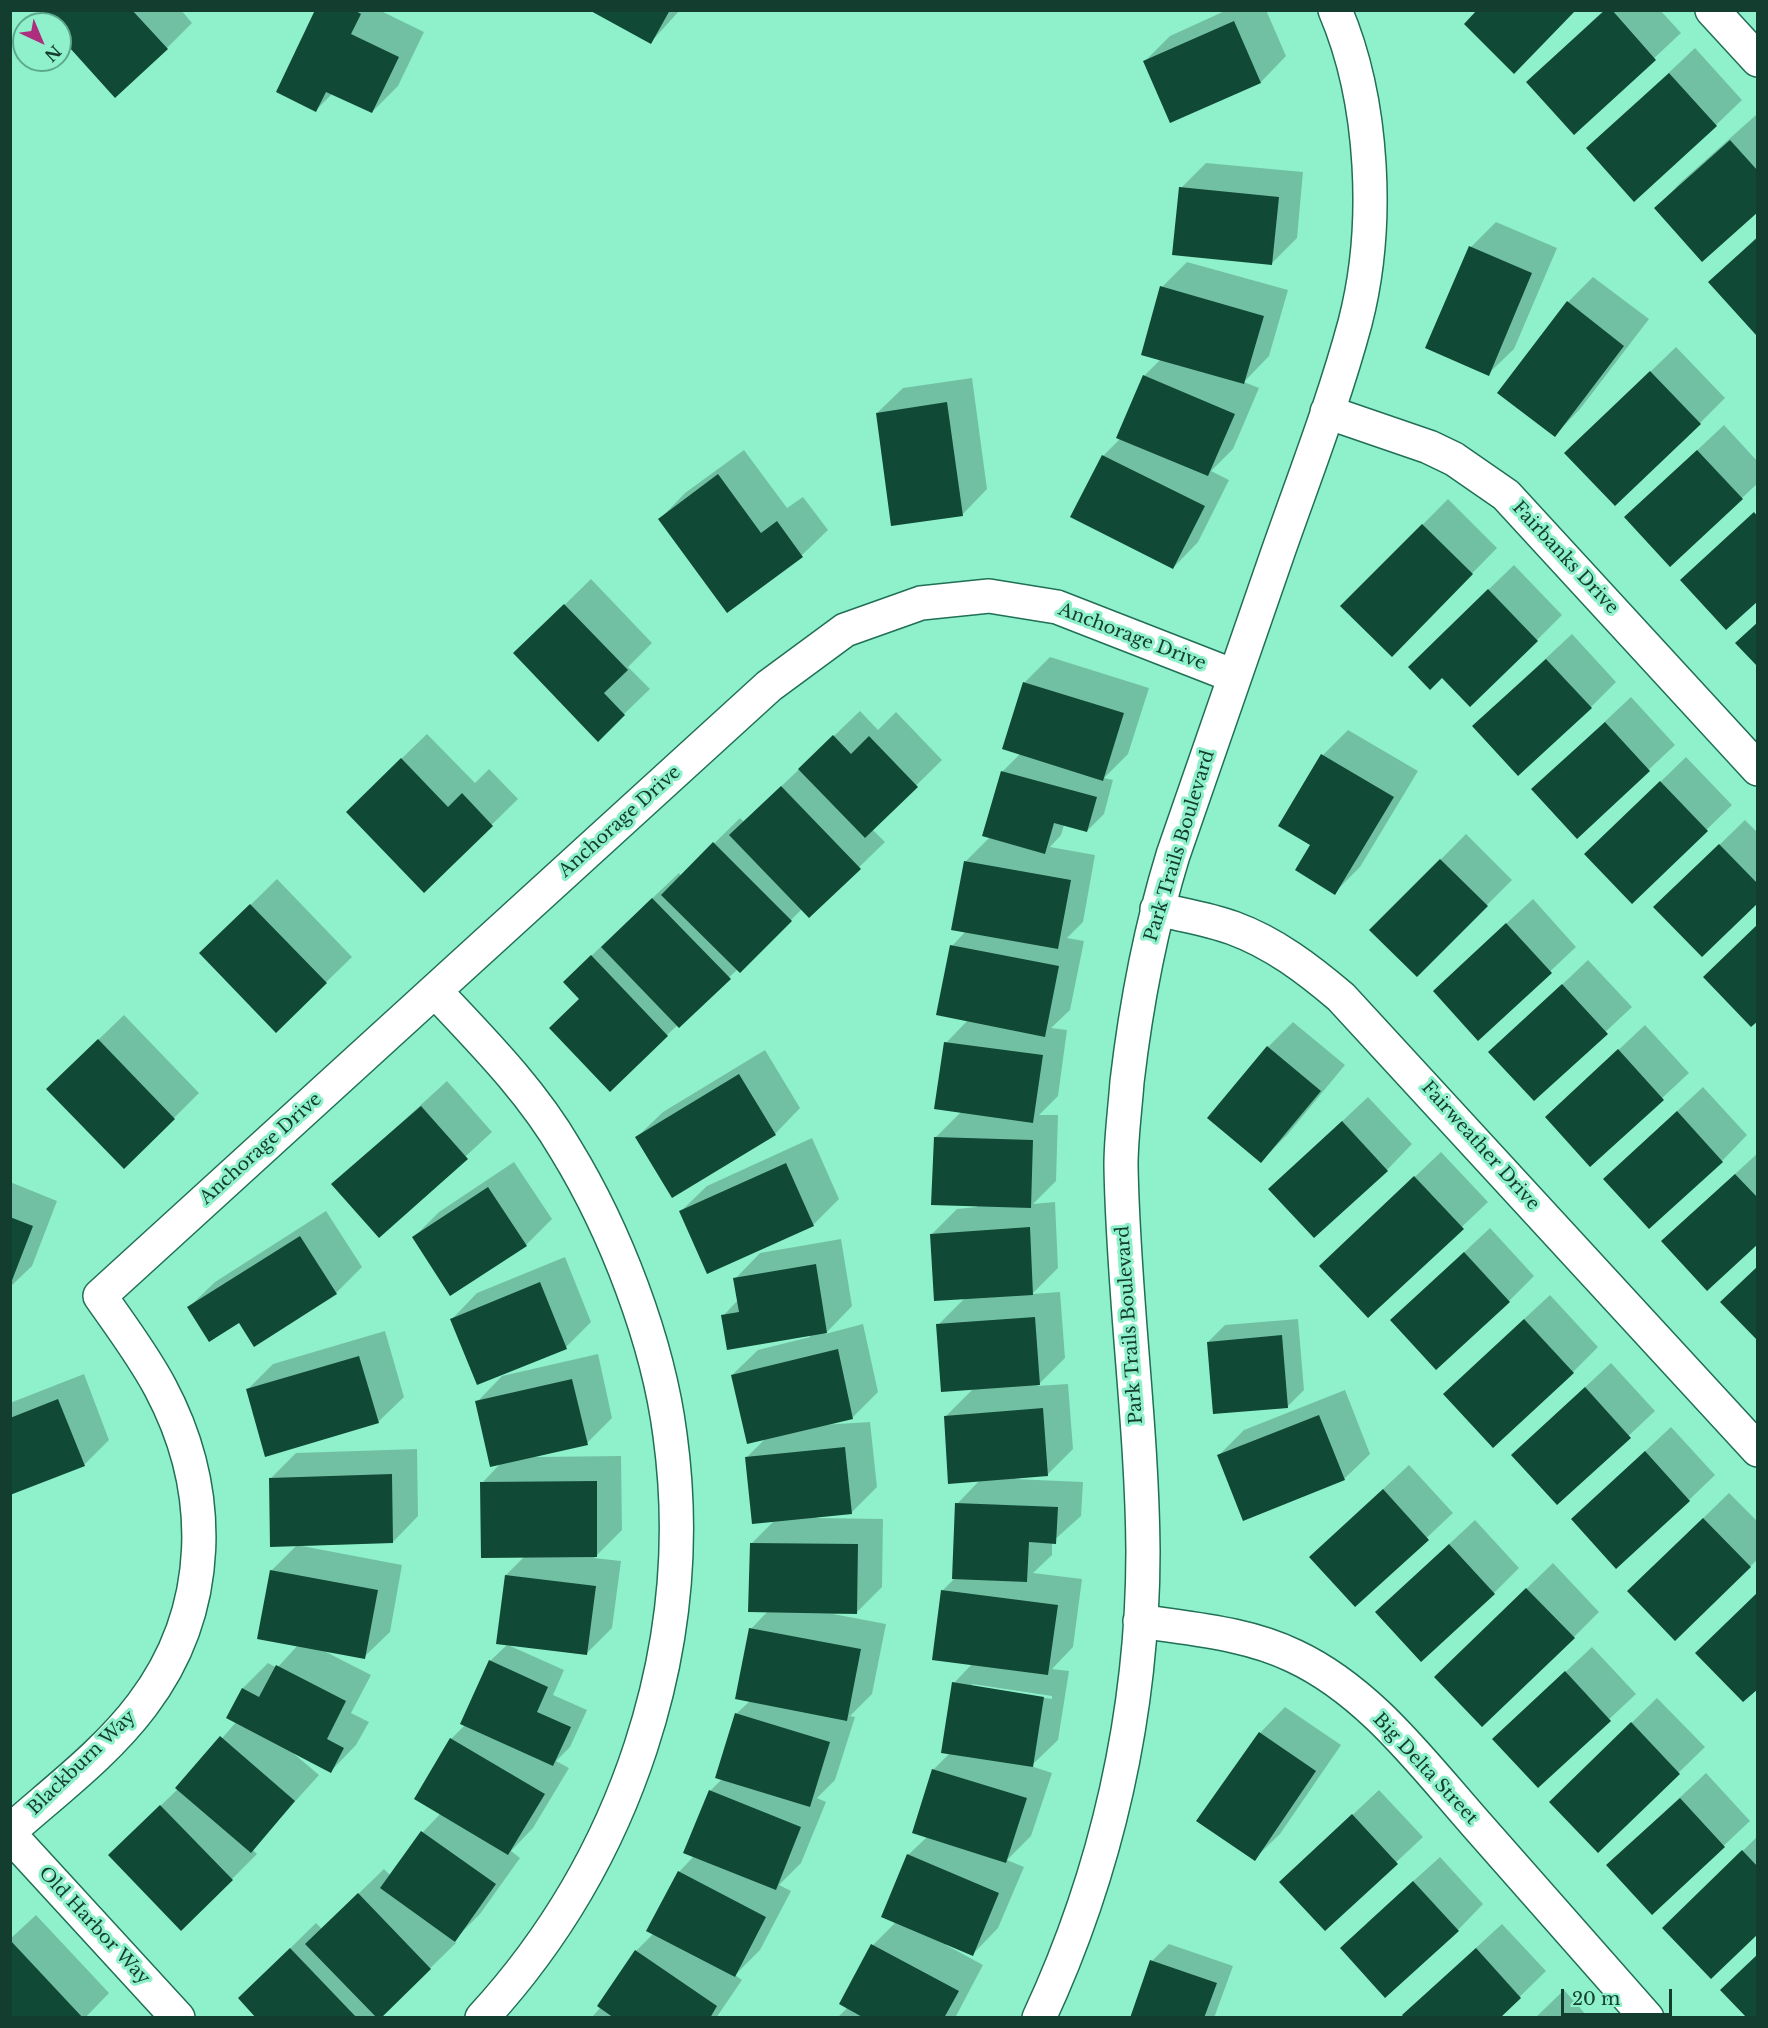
<!DOCTYPE html>
<html>
<head>
<meta charset="utf-8">
<style>
	body { margin:0 }
	#map { position:relative; width:1768px; height:2028px; overflow:hidden; background:#8ff1cc; font-family:"Libre Baskerville",serif }
	canvas { display:block }
	.frame { position:absolute; inset:0; border:12px solid #133d2f; pointer-events:none }
	.north { position:absolute; left:12px; top:12px; width:60px; height:60px; box-sizing:border-box; background:#8ff1cc; border:2px solid #5da98d; border-radius:50%; rotate:136deg; font-size:16px; font-weight:700; line-height:24px; text-align:center; color:#133d2f }
	.north::after { content:''; display:block; margin:auto; width:21px; height:27px; background:#ad2e7c; clip-path:polygon(50% 0,100% 100%,50% 72%,0 100%) }
	.scale { position:absolute; left:1561px; top:1989px; width:111px; height:27px; box-sizing:border-box; border:3px solid #133d2f; border-top:0; padding-left:8px; font-size:18px; line-height:21px; white-space:nowrap; color:#133d2f; -webkit-text-stroke:4px #8ff1cc; paint-order:stroke }
</style>
</head>
<body>
<div id="map">
<canvas width="1768" height="2028"></canvas>
<div class="frame"></div>
<div class="north">N</div>
<div class="scale">20 m</div>
</div>
<script>
const context = document.querySelector('canvas').getContext('2d');
context.lineJoin = 'round';
function fill(path, color) {
  context.fillStyle = color;
  context.fill(path, 'evenodd');
}
function strokePath(path, color, width, dash) {
  context.strokeStyle = color;
  context.lineWidth = width;
  context.lineCap = dash ? 'butt' : 'round';
  context.setLineDash(dash || []);
  context.stroke(path);
}
function drawText(font, color, halo, rows, align = 'center') {
  context.font = font + ' "Libre Baskerville",serif';
  context.lineWidth = 6;
  context.setLineDash([]);
  context.textBaseline = 'middle';
  context.strokeStyle = halo;
  context.fillStyle = color;
  for (const [text, x, y, turn = 0] of rows) {
    context.save();
    context.translate(x, y);
    context.rotate((+turn || 0) * Math.PI / 180);
    context.textAlign = isNaN(turn) ? turn : align;
    if (halo) context.strokeText(text, 0, 0);
    context.fillText(text, 0, 0);
    context.restore();
  }
}
fill(new Path2D(`
	M40 10H181L192 23 167 48 60 35V24H50Z
	M316 10H379L424 32 398 86 372 112 333 93 316 110Z
	M592 10H680L651 42Z
	M1227 10H1266L1286 56 1261 82 1170 121 1145 61 1170 36Z
	M1604 10H1660L1681 33 1574 133 1554 57Z
	M1695 48 1742 100 1716 125 1588 149Z
	M1756 115 1758 210 1656 208 1681 182Z
	M1206 163 1303 172 1297 238 1271 264 1181 188Z
	M1496 222 1557 248 1514 349 1488 374 1471 247Z
	M1758 236V331L1710 282Z
	M1187 262 1288 290 1269 356 1244 382 1259 388 1233 449 1211 471 1229 480 1198 542 1173 568 1072 517 1103 456 1121 438 1144 376 1161 359 1162 287Z
	M1593 277 1649 319 1580 409 1555 435 1568 302Z
	M1676 347 1725 398 1700 423 1592 428Z
	M972 378 987 489 962 515 877 413 903 388Z
	M1724 425 1758 462V483L1742 498 1626 517Z
	M744 450 787 508 803 497 828 530 802 555 728 611 660 519 685 493Z
	M1448 499 1497 548 1392 655 1342 606Z
	M1514 565 1562 615 1537 640 1442 676 1435 641Z
	M591 579 652 643 628 667 650 689 624 714 541 628Z
	M1572 634 1616 682 1591 707 1500 701Z
	M1050 657 1149 688 1128 754 1104 778 1113 780 1104 814 1087 831 1064 825 1061 835 1050 847 1095 855 1083 922 1067 938 1084 941 1070 1010 1051 1028 1067 1030 1058 1096 1039 1115H1058L1056 1181 1033 1204 1055 1202 1058 1268 1032 1294 1060 1292 1065 1358 1037 1386 1068 1384 1073 1449 1047 1475 1014 1479 1083 1482 1081 1516 1052 1542V1555L1033 1573 1082 1579 1073 1647 1052 1669 1069 1671 1058 1740 1031 1766 1052 1773 1031 1836 1007 1860 1024 1867 998 1928 973 1954 947 1943 946 1945 983 1965 955 2018H837L848 2007 841 2003 873 1945 896 1922 908 1855 927 1837 914 1832 934 1769 950 1753 954 1683 973 1663 943 1590 954 1579 957 1504 980 1480 945 1417 974 1388 938 1325 965 1298 932 1234 957 1209 977 1207V1205L935 1138 962 1111 946 1043 968 1020 952 946 966 931 965 862 990 837 984 835 1003 771 1020 754 1024 683ZM972 1684 1052 1696V1699L972 1687Z
	M1631 697 1675 745 1577 837 1533 789Z
	M860 711 878 730 896 712 942 760 872 829 885 842 809 916 802 909 740 971 738 969 667 1035 580 999 590 957 679 873 681 876 740 818 744 822Z
	M1348 730 1418 771 1360 867 1334 893 1312 845 1323 755Z
	M427 734 475 783 489 769 518 799 424 891 373 786Z
	M1686 757 1732 805 1632 902 1612 829Z
	M1745 820 1758 833V901L1681 882Z
	M1466 834 1512 880 1417 975 1371 930Z
	M277 879 352 957 276 1031 227 928Z
	M1533 899 1576 947 1478 1039 1460 966Z
	M1588 960 1632 1007 1534 1099 1491 1052Z
	M124 1015 199 1093 174 1118 74 1063Z
	M1293 1022 1345 1065 1287 1135 1261 1161 1268 1047Z
	M1645 1025 1689 1073 1590 1165 1547 1117Z
	M765 1050 800 1108 775 1134 637 1137 663 1112Z
	M447 1081 492 1132 379 1236 333 1185Z
	M1703 1087 1747 1135 1722 1161 1631 1154Z
	M1368 1097 1412 1144 1387 1170 1270 1189Z
	M812 1138 839 1199 813 1225 681 1211 707 1186Z
	M1441 1152 1488 1202 1368 1316 1321 1266Z
	M1758 1153V1242L1663 1241 1689 1216Z
	M514 1162 552 1219 526 1245 451 1294 414 1237 439 1212Z
	M10 1182 57 1201 32 1266 10 1287Z
	M326 1211 362 1267 336 1293 255 1345 239 1321 189 1307 215 1282Z
	M1490 1228 1534 1276 1509 1301 1392 1320Z
	M841 1239 852 1306 825 1334 863 1324 878 1392 853 1417 821 1425 870 1422 877 1487 851 1513 816 1516 817 1518 883 1519 882 1587 856 1613 833 1614 886 1624 872 1694 850 1716 855 1717 835 1780 817 1798 826 1802 801 1863 779 1885 791 1891 760 1950 735 1975 742 1980 716 2018H591L601 2007 599 2005 636 1951 654 1933 679 1872 694 1856 710 1791 722 1779 736 1714 750 1701 751 1629 768 1611 751 1544 774 1521 747 1457 766 1438 732 1375 758 1350 810 1337V1335L723 1316 738 1300 735 1279 760 1253Z
	M565 1257 591 1322 566 1347 452 1319 477 1293Z
	M1550 1295 1598 1347 1573 1372 1470 1369Z
	M1298 1319 1304 1390 1287 1407 1208 1342 1225 1325Z
	M385 1331 404 1397 378 1422 247 1390 273 1364Z
	M598 1354 612 1418 587 1443 535 1457 621 1456 622 1530 594 1558 621 1561 612 1628 587 1653 508 1645 564 1670 553 1695 587 1710 570 1747 556 1761 569 1768 533 1828 511 1851 520 1858 480 1914 453 1941 456 1943 379 2018H259L265 1973 316 1923 322 1929 384 1869 391 1876 423 1832 441 1813 416 1798 451 1739 465 1725 490 1661 508 1644 506 1575 525 1556 482 1483 501 1463 477 1402 502 1376Z
	M1611 1363 1655 1411 1557 1503 1539 1430Z
	M84 1374 109 1440 84 1465 10 1494V1403Z
	M1345 1390 1370 1454 1344 1479 1219 1455 1244 1430Z
	M1671 1427 1715 1475 1689 1500 1573 1519Z
	M417 1449 418 1516 393 1542 302 1546 402 1565 390 1632 364 1657 322 1650 371 1675 351 1713 369 1722 356 1745 331 1771 293 1753 319 1775 252 1849 257 1854 232 1879 135 1830 178 1789 237 1721 228 1717 243 1688 268 1663 277 1668 298 1645 271 1571 297 1545 270 1479 296 1453Z
	M1409 1465 1453 1513 1355 1605 1337 1532Z
	M1729 1493 1758 1522V1559L1675 1639 1654 1566Z
	M1475 1520 1519 1568 1494 1593 1403 1587Z
	M1553 1563 1599 1612 1574 1637 1461 1652Z
	M1592 1647 1636 1694 1538 1786 1494 1739Z
	M1657 1698 1705 1747 1598 1851 1576 1777Z
	M1285 1707 1341 1745 1280 1834 1254 1859 1260 1733Z
	M1706 1773 1750 1821 1652 1913 1608 1865Z
	M1379 1790 1423 1837 1325 1929 1281 1882Z
	M1758 1836V1932L1689 1903Z
	M1440 1857 1483 1904 1458 1930 1367 1923Z
	M36 1915 109 1993 85 2018H10V1939Z
	M1502 1924 1546 1971 1498 2018 1430 1990Z
	M1169 1944 1233 1966 1214 2018H1132L1152 1961Z
	M1564 1990 1589 2018H1535Z`), '#0003');
fill(new Path2D(`
	M38 10H132L168 49 115 98 60 37V24H48Z
	M315 10H354L361 14 351 34 399 57 372 113 326 92 316 112 276 92Z
	M589 10H670L651 44Z
	M1477 10H1576L1514 74 1464 24Z
	M1605 10H1612L1656 60 1574 135 1526 82Z
	M1234 21 1261 83 1170 123 1143 61Z
	M1669 73 1717 126 1634 202 1586 148Z
	M1730 140 1758 171V212L1702 262 1654 208Z
	M1179 187 1279 197 1272 265 1172 255Z
	M1758 237V333L1756 335 1708 282Z
	M1469 246 1532 273 1489 376 1425 348Z
	M1160 286 1264 316 1244 384 1141 355Z
	M1567 301 1624 346 1555 437 1497 393Z
	M1650 371 1701 424 1615 506 1564 453Z
	M1143 375 1235 414 1208 476 1116 438Z
	M947 402 963 516 891 526 876 413Z
	M1697 450 1743 499 1670 567 1624 517Z
	M1102 455 1205 506 1173 569 1070 517Z
	M718 474 761 533 777 521 803 557 727 613 658 519Z
	M1754 512 1758 517V601L1726 630 1680 580Z
	M1422 524 1473 574 1392 657 1340 606Z
	M1488 589 1538 641 1470 707 1442 678 1430 690 1408 667Z
	M564 604 628 670 604 693 625 715 598 742 513 653Z
	M1758 622V667L1735 643Z
	M1546 659 1592 708 1518 776 1472 726Z
	M1023 682 1124 713 1103 781 1002 749Z
	M1605 722 1650 771 1577 839 1531 789Z
	M833 735 851 754 869 736 918 787 865 838 798 769Z
	M1321 754 1394 797 1335 895 1295 870 1310 845 1278 826Z
	M401 758 448 807 462 793 493 826 424 893 346 812Z
	M1001 771 1097 797 1087 832 1054 823 1045 854 982 836Z
	M1660 781 1708 831 1632 904 1584 854Z
	M781 786 861 869 809 918 729 835Z
	M713 842 792 921 740 973 661 895Z
	M1719 844 1758 884V903L1702 957 1653 907Z
	M1440 859 1488 906 1417 977 1369 930Z
	M964 861 1071 880 1058 949 951 930Z
	M652 898 731 979 679 1028 601 947Z
	M250 904 327 983 276 1033 199 953Z
	M1506 923 1552 973 1478 1041 1433 991Z
	M1758 924V1021L1751 1027 1703 977Z
	M950 945 1059 966 1045 1037 936 1015Z
	M591 955 668 1036 610 1092 549 1028 579 999 563 982Z
	M1562 984 1608 1034 1534 1101 1488 1052Z
	M98 1039 175 1119 124 1169 46 1089Z
	M944 1042 1043 1055 1033 1123 934 1109Z
	M1267 1046 1321 1091 1261 1163 1207 1118Z
	M1618 1049 1664 1100 1590 1167 1545 1117Z
	M739 1074 776 1135 672 1198 635 1137Z
	M421 1106 468 1159 379 1238 331 1184Z
	M1677 1111 1723 1162 1649 1229 1603 1179Z
	M1342 1121 1388 1171 1314 1238 1268 1189Z
	M934 1137 1033 1140 1031 1208 931 1205Z
	M786 1163 814 1226 707 1274 679 1211Z
	M1735 1174 1758 1198V1244L1707 1291 1661 1241Z
	M1414 1176 1464 1229 1368 1318 1319 1266Z
	M488 1187 527 1246 450 1296 412 1237Z
	M10 1217 33 1226 11 1283H10Z
	M1030 1227 1033 1295 934 1301 930 1234Z
	M300 1236 337 1294 254 1347 239 1323 209 1342 187 1307Z
	M1464 1252 1510 1302 1436 1370 1390 1320Z
	M816 1264 827 1333 727 1350 721 1315 739 1312 733 1278Z
	M1758 1266V1341L1720 1302Z
	M540 1282 567 1349 477 1385 450 1319Z
	M1035 1317 1040 1385 941 1392 936 1324Z
	M1524 1319 1574 1373 1493 1448 1443 1394Z
	M1282 1335 1288 1408 1213 1414 1207 1342Z
	M838 1349 853 1419 747 1444 731 1375Z
	M359 1356 379 1423 265 1457 246 1389Z
	M572 1379 588 1445 490 1467 475 1401Z
	M1585 1387 1631 1438 1557 1505 1511 1455Z
	M58 1399 85 1466 10 1495V1418Z
	M1043 1408 1048 1476 948 1484 944 1416Z
	M1319 1415 1345 1480 1243 1521 1217 1455Z
	M845 1447 852 1514 752 1524 745 1457Z
	M1645 1451 1690 1501 1616 1569 1571 1519Z
	M392 1474 393 1543 270 1547 269 1478Z
	M597 1481V1557L481 1558 480 1482Z
	M1383 1489 1429 1540 1355 1607 1309 1557Z
	M955 1503 1058 1507 1056 1544 1029 1542 1027 1582 952 1579Z
	M1703 1518 1751 1567 1675 1641 1627 1591Z
	M750 1543 858 1544 857 1614 748 1612Z
	M1449 1544 1495 1594 1421 1662 1375 1612Z
	M270 1570 378 1590 365 1659 257 1639Z
	M505 1575 596 1586 587 1655 496 1644Z
	M1526 1588 1575 1638 1482 1727 1434 1677Z
	M941 1590 1058 1605 1048 1675 932 1660Z
	M1758 1592V1689L1743 1702 1695 1653Z
	M749 1628 861 1649 847 1721 735 1699Z
	M489 1660 548 1687 537 1712 571 1727 553 1766 460 1724Z
	M276 1665 346 1701 327 1739 344 1748 331 1773 226 1718 242 1688 259 1697Z
	M1565 1671 1611 1721 1538 1788 1492 1739Z
	M952 1682 1044 1697 1033 1767 941 1753Z
	M735 1713 830 1742 810 1807 715 1778Z
	M1631 1722 1680 1774 1598 1853 1549 1802Z
	M1259 1732 1316 1771 1255 1861 1196 1821Z
	M220 1736 295 1801 251 1853 175 1788Z
	M450 1738 545 1794 508 1855 414 1799Z
	M932 1769 1027 1798 1006 1863 912 1833Z
	M709 1790 801 1827 776 1890 683 1853Z
	M1680 1798 1725 1847 1652 1915 1606 1865Z
	M160 1805 233 1880 181 1931 108 1855Z
	M1352 1814 1398 1864 1325 1931 1279 1882Z
	M421 1831 496 1884 455 1942 380 1888Z
	M1742 1850 1758 1867V1934L1711 1979 1662 1928Z
	M907 1854 999 1893 973 1956 881 1917Z
	M678 1871 766 1917 735 1977 646 1931Z
	M1413 1881 1459 1931 1385 1998 1340 1948Z
	M358 1893 431 1969 381 2018H377L305 1944Z
	M10 1940 83 2018H10Z
	M871 1944 959 1991 944 2018H864L839 2004Z
	M290 1948 357 2018H256L238 1998Z
	M1476 1948 1521 1998 1500 2018H1404L1402 2015Z
	M635 1950 717 2006 710 2018H614L597 2006Z
	M1758 1954V2018H1747L1720 1990Z
	M1150 1960 1217 1983 1204 2018H1130Z`), '#114937');
const minor = new Path2D(`
	M1712 10 1758 60
	M1327 412 1429 447 1454 459 1506 495 1758 769
	M1157 909C1182 915 1209 919 1233 928 1274 943 1308 969 1341 997L1758 1450
	M435 991C482 1041 531 1090 566 1150 615 1230 658 1341 670 1435 699 1646 626 1861 482 2018
	M1140 1621C1191 1629 1247 1633 1294 1656 1369 1691 1422 1763 1476 1824 1533 1888 1590 1953 1647 2018
	M10 1831C55 1791 106 1753 142 1705 214 1610 215 1490 160 1387 143 1355 121 1326 100 1296L769 686 845 630 921 603 989 596 1057 607 1234 676
	M10 1835 178 2018
	M1039 2018C1107 1872 1143 1712 1143 1551 1142 1422 1123 1294 1121 1165 1121 1138 1125 1110 1127 1082 1136 1005 1150 930 1173 855 1207 755 1242 655 1277 555 1304 478 1334 401 1355 323 1380 227 1374 101 1335 10`);
strokePath(minor, '#206f56', 36);
strokePath(minor, '#fff', 33);
drawText('18px', '#133d2f', '#8ff1cc', [
	["Fairbanks Drive",1565,558,47],
	["Anchorage Drive",1132,637,21],
	["Anchorage Drive",620,822,-42],
	["Park Trails Boulevard",1180,846,-73],
	["Fairweather Drive",1480,1146,48],
	["Anchorage Drive",261,1149,-42],
	["Park Trails Boulevard",1130,1325,-94],
	["Blackburn Way",82,1763,-44],
	["Big Delta Street",1425,1769,47],
	["Old Harbor Way",94,1926,47]
]);
</script>
</body>
</html>
